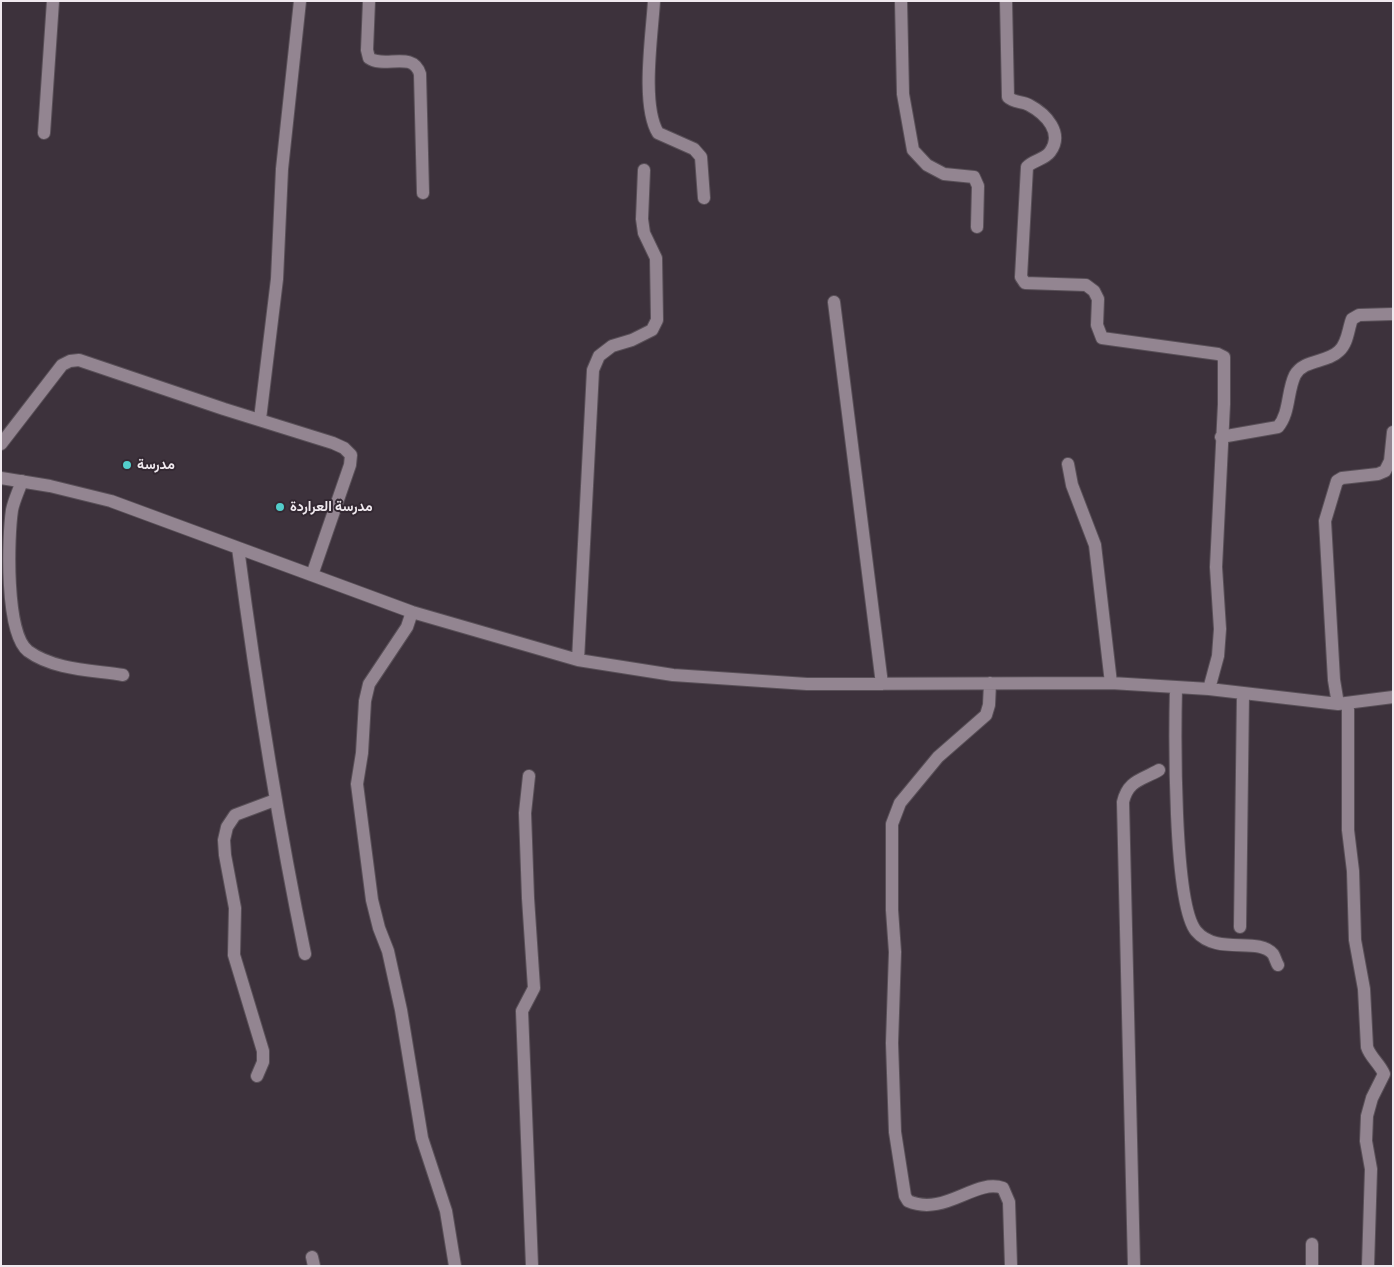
<!DOCTYPE html>
<html>
<head>
<meta charset="utf-8">
<style>
	body { margin:0 }
	#map { position:relative; width:1394px; height:1267px; overflow:hidden; background:#3d323c; font-family:Signika,sans-serif }
	canvas { display:block }
	.frame { position:absolute; inset:0; border:2px solid #f0e9ef; pointer-events:none }
</style>
</head>
<body>
<div id="map">
<canvas width="1394" height="1267"></canvas>
<div class="frame"></div>
</div>
<script>
const context = document.querySelector('canvas').getContext('2d');
context.lineJoin = 'round';
function strokePath(path, color, width, dash) {
  context.strokeStyle = color;
  context.lineWidth = width;
  context.lineCap = dash ? 'butt' : 'round';
  context.setLineDash(dash || []);
  context.stroke(path);
}
function drawText(font, color, halo, rows, align = 'center') {
  context.font = font + ' Signika,Vazirmatn,sans-serif';
  context.lineWidth = 4;
  context.setLineDash([]);
  context.textBaseline = 'middle';
  context.strokeStyle = halo;
  context.fillStyle = color;
  for (const [text, x, y, turn = 0] of rows) {
    context.save();
    context.translate(x, y);
    context.rotate((+turn || 0) * Math.PI / 180);
    context.textAlign = isNaN(turn) ? turn : align;
    if (halo) context.strokeText(text, 0, 0);
    context.fillText(text, 0, 0);
    context.restore();
  }
}
const minor = new Path2D(`
	M369 1 367 50 369 58C384 69 413 50 420 74L423 193
	M654 1C652 35 641 105 658 133L694 149 701 157 704 198
	M901 1 903 94 913 150 927 165 944 174 974 177 978 186 977 227
	M1006 1 1008 97C1014 103 1022 101 1029 105 1046 114 1064 133 1050 152 1044 160 1033 160 1027 167L1021 277 1025 283 1086 285 1094 291 1098 299 1097 325 1102 338 1218 354 1224 357V404L1216 567 1220 629 1218 656 1209 689
	M44 133 53 1
	M834 302 882 684
	M260 419 277 279 282 169 300 1
	M1221 437 1278 427C1290 413 1287 391 1295 375 1304 359 1327 363 1339 351 1348 343 1348 329 1352 319L1359 315 1393 314
	M1 444 62 365 70 361 79 360 224 409 333 443 344 448 351 455 350 465 312 575
	M1068 464 1072 485 1095 545 1111 683
	M1 478 50 486 111 501 412 612 578 660 673 675 807 684 1111 683 1209 689 1338 704 1393 697
	M22 481C19 490 14 500 12 510 8 537 5 633 28 651 54 670 92 670 123 675
	M238 548C256 684 277 819 305 954
	M412 612 407 627 369 684 365 701 362 753 357 784 372 900 379 928 388 951 401 1010 422 1138 446 1211 455 1266
	M578 660 593 370 599 356 612 346 632 340 652 330 657 320 656 258 644 233 642 219 644 170
	M990 683 989 705 986 715 938 757 900 803 892 824V910L895 952 892 1043 895 1132 905 1196 908 1201C945 1217 975 1178 1003 1188L1009 1202 1011 1266
	M1176 687C1175 729 1173 903 1196 931 1217 956 1258 936 1273 954 1275 957 1276 962 1278 965
	M1348 703V830L1353 871 1355 940 1364 989 1367 1047C1370 1057 1380 1064 1384 1074L1372 1098 1367 1116 1366 1141 1371 1169 1368 1266
	M1338 704 1334 680 1325 521 1337 481 1342 478 1378 474 1385 471 1390 461 1393 432
	M529 776 525 813 528 898 534 988 522 1011 532 1266
	M1240 927 1243 693
	M257 1076 263 1062V1051L234 955 235 908 225 855 224 840 227 827 235 815 275 800
	M312 1257 314 1266
	M1134 1266 1123 802C1128 780 1142 780 1159 770
	M1312 1266V1244`);
strokePath(minor, '#595058', 14);
strokePath(minor, '#938591', 12);
for (const [x, y, r, color] of [
	[127,465,5,"#53cdca"],
	[280,507,5,"#53cdca"]
]) {
  const dot = new Path2D();
  dot.arc(x, y, r, 0, 2 * Math.PI);
  context.fillStyle = color;
  context.fill(dot);
  strokePath(dot, '#332832', 2);
}
drawText('bold 14px', '#f0e9ef', '#332832', [
	["مدرسة",137,465],
	["مدرسة العراردة",290,507]
], 'left');
</script>
</body>
</html>
